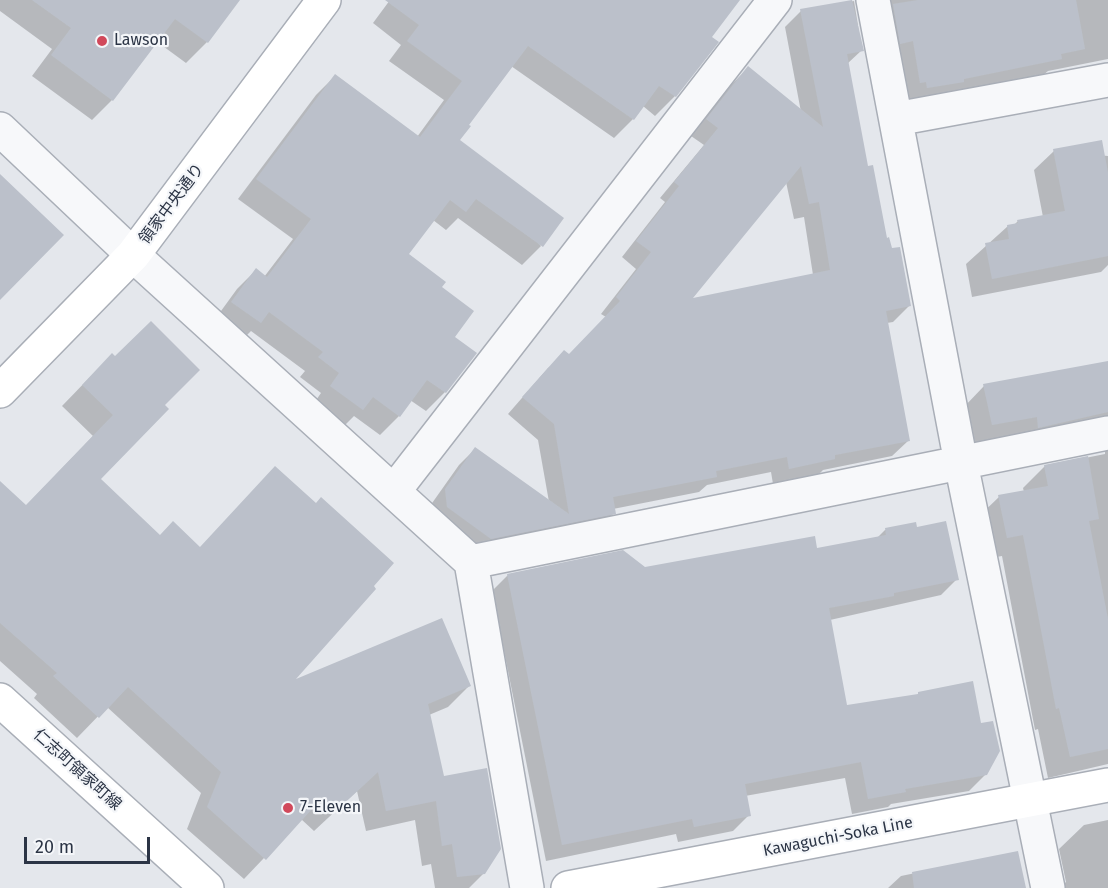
<!DOCTYPE html>
<html>
<head>
<meta charset="utf-8">
<style>
	body { margin:0 }
	#map { position:relative; width:1108px; height:888px; overflow:hidden; background:#e4e7ec; font-family:"Fira Sans",sans-serif }
	canvas { display:block }
	.scale { position:absolute; left:24px; top:837px; width:126px; height:27px; box-sizing:border-box; border:3px solid #2b3445; border-top:0; padding-left:8px; font-size:18px; line-height:21px; white-space:nowrap; color:#2b3445; -webkit-text-stroke:4px #f4f6f9; paint-order:stroke }
</style>
</head>
<body>
<div id="map">
<canvas width="1108" height="888"></canvas>
<div class="scale">20 m</div>
</div>
<script>
const context = document.querySelector('canvas').getContext('2d');
context.lineJoin = 'round';
function fill(path, color) {
  context.fillStyle = color;
  context.fill(path, 'evenodd');
}
function strokePath(path, color, width, dash) {
  context.strokeStyle = color;
  context.lineWidth = width;
  context.lineCap = dash ? 'butt' : 'round';
  context.setLineDash(dash || []);
  context.stroke(path);
}
function drawText(font, color, halo, rows, align = 'center') {
  context.font = font + ' "Fira Sans","Noto Sans JP",sans-serif';
  context.lineWidth = 4.5;
  context.setLineDash([]);
  context.textBaseline = 'middle';
  context.strokeStyle = halo;
  context.fillStyle = color;
  for (const [text, x, y, turn = 0] of rows) {
    context.save();
    context.translate(x, y);
    context.rotate((+turn || 0) * Math.PI / 180);
    context.textAlign = isNaN(turn) ? turn : align;
    if (halo) context.strokeText(text, 0, 0);
    context.fillText(text, 0, 0);
    context.restore();
  }
}
fill(new Path2D(`
	M0 0H238L207 42 186 63 156 41 112 100 92 120 32 76 52 49 0 11Z
	M390 0H738L710 37 716 42 675 96 655 116 643 106 633 119 614 138 511 66 467 125 458 141 541 246 522 265 458 218 446 230 433 220 407 255 439 287 452 337 445 392 426 411 410 400 399 416 380 435 354 416 342 428 312 406 321 393 300 377 305 371 251 331 241 341 213 322 237 289 256 270 264 277 293 239 238 199 316 95 335 76 417 137 444 100 389 61 401 45 373 23Z
	M877 0H1108V59L1048 71 1041 77 908 105Z
	M854 1 862 50 847 64 866 168 886 239 909 306 893 322 887 323 908 441 892 456 823 470 818 475 773 484 771 472 707 485 699 492 613 509 614 513 598 529 475 554 430 506 459 465 475 449 549 502 538 440 508 414 548 368 569 356 606 317 601 314 636 269 622 257 665 202 660 198 704 145 691 136 732 84 748 68 801 112 785 27 801 11ZM786 182 794 219 804 217 813 275 690 301Z
	M1054 151 1108 156V265L1101 272 972 297 966 264 1008 226 1014 225 1018 221 1043 217 1034 170Z
	M1108 363V764L1048 778 1038 729 1035 730 1002 556 985 559 977 518 999 497 1024 492 1023 488 1045 466 1105 454V451L1100 442 970 446 963 408 984 386Z
	M91 376 163 405 99 479 290 683 469 686 448 707 429 715 443 778 484 873 469 888H435L431 864 422 866 415 820 366 831 357 791 314 831 301 819 244 879 187 829 201 793 107 707 77 738 34 698 37 694 0 661V483L25 507 93 436 62 406Z
	M916 528 957 579 941 595 830 620 846 707 916 696 919 693 986 774 969 791 891 804 888 807 852 814 845 778 745 796 749 815 733 831 678 842 676 834 546 861 492 591 508 575 644 568 816 550 877 538 885 530Z
	M1108 820V888H1060L1066 882 1059 849 1084 825Z
	M1017 852 1024 888H888L901 876Z`), '#0003');
fill(new Path2D(`
	M32 0H240L208 43 175 19 113 101 51 55 71 28Z
	M385 0H740L712 37 719 42 676 97 659 86 634 120 528 46 469 125 471 126 460 140 564 218 543 247 476 199 466 212 450 200 409 254 446 282 442 287 474 311 455 337 477 353 446 393 427 380 400 417 373 397 363 410 330 386 339 373 318 357 323 352 269 312 261 323 231 302 256 268 267 277 311 219 256 179 335 74 420 137 462 81 407 41 419 25Z
	M852 0 864 51 847 54 868 166 873 165 887 238 889 237 892 248 900 247 911 306 886 311 910 441 835 455V459L789 469 787 457 716 471 717 477 613 497 616 514 491 539 447 507 445 489 475 447 569 514 554 424 522 397 564 350 569 354 620 301 616 297 651 252 636 241 679 186 674 182 718 128 706 119 748 66 823 127 800 9ZM801 166 809 204 819 202 830 270 693 298Z
	M918 0H1076L1085 49 1061 54 1062 59 964 79V82L927 88 926 82 920 83 913 41 900 44 893 4Z
	M1102 140 1108 173V256L992 279 985 243 1009 239 1007 225 1018 223 1017 220 1065 211 1053 149Z
	M0 174 64 235 0 300Z
	M151 321 200 370 165 405 169 409 101 479 160 535 173 521 200 547 275 466 316 503 321 497 394 563 374 586 376 589 296 679 442 618 471 686 428 704 444 776 487 768 501 849 485 874 457 877 452 844 442 846 436 801 386 811 378 772 336 811 321 799 266 860 207 807 221 772 128 687 99 718 53 676 57 673 0 623V481L26 505 113 415 82 385 112 353 115 356Z
	M1108 361V412L1038 428 1037 417 992 425 983 384Z
	M1088 456 1099 519 1089 521 1108 619V749L1070 757 1059 708 1056 709 1023 535 1007 538 998 495 1048 486 1044 465Z
	M946 521 959 580 894 593V596L829 608 847 705 918 694V692L973 681 981 723 993 721 1000 751 987 775 905 789 906 792 868 799 861 762 745 784 751 816 694 827 692 819 562 845 507 574 623 550 645 567 815 536 817 548 886 535 885 528 916 522 917 527Z
	M1018 851 1026 888H914L912 872Z`), '#bbc0ca');
const street = new Path2D(`
	M873 0 961 463 1048 888
	M896 119 1108 80
	M0 129 133 255 471 562 527 888
	M394 491 775 0
	M471 562 1108 433`);
const secondary = new Path2D(`
	M0 391 133 255 324 0
	M0 700 207 888
	M568 888 1108 785`);
strokePath(street, '#a9aeb7', 36);
strokePath(secondary, '#a9aeb7', 36);
strokePath(street, '#f7f8fa', 33);
strokePath(secondary, '#fff', 33);
for (const [x, y, r, color] of [
	[102,41,6,"#d1495b"],
	[288,808,6,"#d1495b"]
]) {
  const dot = new Path2D();
  dot.arc(x, y, r, 0, 2 * Math.PI);
  context.fillStyle = color;
  context.fill(dot);
  strokePath(dot, '#f4f6f9', 2);
}
drawText('16px', '#2b3445', '#f4f6f9', [
	["Lawson",114,41],
	["7-Eleven",300,808]
], 'left');
drawText('16px', '#2b3445', '#f4f6f9', [
	["領家中央通り",172,204,-53],
	["仁志町領家町線",77,770,42],
	["Kawaguchi-Soka Line",838,837,-11]
]);
</script>
</body>
</html>
